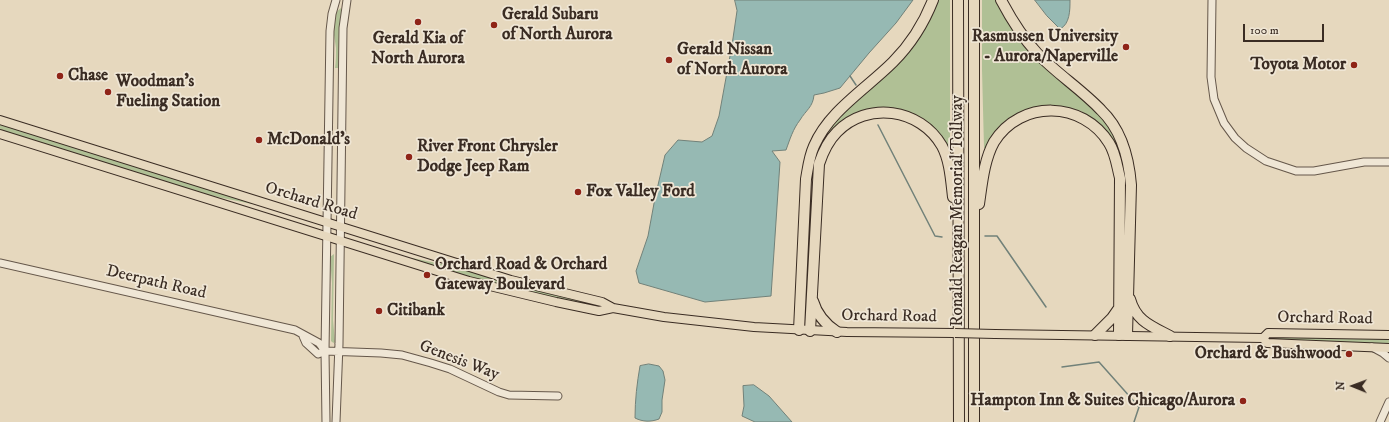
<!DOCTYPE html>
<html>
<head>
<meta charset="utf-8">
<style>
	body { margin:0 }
	#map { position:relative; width:1389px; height:422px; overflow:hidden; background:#e6d8be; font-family:"IM FELL DW Pica",serif }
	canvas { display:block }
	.north { position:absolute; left:1333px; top:366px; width:40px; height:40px; -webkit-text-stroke:3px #efe6d5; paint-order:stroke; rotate:271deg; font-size:11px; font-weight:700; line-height:16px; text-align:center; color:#3a2c23 }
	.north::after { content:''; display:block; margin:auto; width:14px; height:18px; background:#3a2c23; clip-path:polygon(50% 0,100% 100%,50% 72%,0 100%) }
	.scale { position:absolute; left:1243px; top:24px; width:81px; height:18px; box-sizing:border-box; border:2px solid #3a2c23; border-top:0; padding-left:5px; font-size:12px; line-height:14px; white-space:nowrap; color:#3a2c23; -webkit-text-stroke:3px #efe6d5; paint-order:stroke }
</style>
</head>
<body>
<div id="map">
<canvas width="1389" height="422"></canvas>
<div class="north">N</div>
<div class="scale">100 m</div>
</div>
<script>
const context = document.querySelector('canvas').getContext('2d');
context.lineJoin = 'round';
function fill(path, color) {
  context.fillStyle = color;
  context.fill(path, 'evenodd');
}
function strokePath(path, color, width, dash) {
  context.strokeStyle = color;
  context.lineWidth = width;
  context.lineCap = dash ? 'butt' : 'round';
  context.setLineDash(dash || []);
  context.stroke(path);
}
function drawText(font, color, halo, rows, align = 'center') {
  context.font = font + ' "IM FELL DW Pica",serif';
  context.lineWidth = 3.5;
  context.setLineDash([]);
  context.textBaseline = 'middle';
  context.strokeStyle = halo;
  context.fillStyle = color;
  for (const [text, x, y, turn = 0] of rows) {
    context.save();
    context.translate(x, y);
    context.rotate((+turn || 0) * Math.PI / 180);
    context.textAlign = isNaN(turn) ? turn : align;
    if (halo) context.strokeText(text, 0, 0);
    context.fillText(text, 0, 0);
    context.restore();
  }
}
fill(new Path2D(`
	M937 0H950V153L931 126 862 111C847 113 835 127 826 137L824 136 840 116 887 74Z
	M982 0H996L1012 28 1022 42 1097 112 1104 120 1115 139 1121 154 1119 155 1100 126 1081 111 1066 108 1040 107 986 148H984L982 70Z
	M341 8 340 68H335C336 62 336 55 336 48 335 36 328 16 341 8Z
	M0 125 18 129 253 202 252 204 198 193 0 130Z
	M334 254 333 320 335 342 334 343 332 342 331 341 332 283 330 257Z
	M412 258 462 268 561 297 605 305 604 308 552 297 469 278 411 259Z
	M1266 336 1389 338V345L1266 340Z`), '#b0c095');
const water = new Path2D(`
	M735 0H913L896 23 869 53 840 88 824 93 814 95C813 107 806 110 800 120 793 129 790 139 786 150L772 151 780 162 771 296 705 302 639 283 636 271 648 236 655 198 665 155 678 140 702 142 712 136 719 116 732 45 737 11Z
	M1035 0H1070C1070 10 1070 24 1060 29L1047 16Z
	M649 364 659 366 663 371 665 380 662 400V412L659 419C651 422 643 422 635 418 635 400 637 383 640 366Z
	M754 385 769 396 792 422H755L742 416 744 406 743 386Z`);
fill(water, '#96b9b3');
strokePath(water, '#718179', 1);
strokePath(new Path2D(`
	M850 76 856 85
	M878 125 935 236 942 237
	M985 236H997L1046 307
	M1062 367 1099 362 1139 407 1134 422`), '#718179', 1.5);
const minor = new Path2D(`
	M1212 0 1211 77 1214 99 1224 123 1235 138 1246 148 1266 161 1296 171H1314L1364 162H1389
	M0 263 295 330 319 343 325 351
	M303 336 306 343 318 354 325 351 381 353 402 355 431 363 450 369 499 392 509 395 558 396
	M1372 347 1383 353 1389 358
	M326 422 325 351 330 31 332 14 336 0
	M336 422 339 344 343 28 347 0
	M1380 422 1389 402`);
const major = new Path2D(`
	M0 120 511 280 602 302 613 308
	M0 134 469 281 556 302 599 311 613 308 664 317 754 327 847 332 955 333
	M995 334 1263 338 1267 343 1389 348
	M1263 338 1268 333 1389 335`);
const highway = new Path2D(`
	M958 0 959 422
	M1001 0C1011 19 1022 37 1037 53 1057 74 1081 89 1101 110 1121 129 1129 159 1131 185L1127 335
	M979 204C982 184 984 160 994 142 1021 99 1083 101 1109 143 1116 154 1117 167 1120 178L1119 335
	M1130 299C1136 321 1151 326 1170 336
	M813 301C817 315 825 324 837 332
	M799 330 806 179C808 168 809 157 814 146 829 111 866 89 893 62 910 45 924 23 933 0
	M810 331 819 164C823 152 828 141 837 132 867 101 920 108 942 146 950 161 951 180 953 197
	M1095 335 1112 318 1119 308
	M974 422V0`);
strokePath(minor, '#65574a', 9);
strokePath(major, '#3a2c23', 10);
strokePath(highway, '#3a2c23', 12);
strokePath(minor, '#efe6d5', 7);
strokePath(major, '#e6d8be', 8);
strokePath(highway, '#e6d8be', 10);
const majorBridge = new Path2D(`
	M955 333 995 334`);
strokePath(majorBridge, '#3a2c23', 10, []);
strokePath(majorBridge, '#e6d8be', 8);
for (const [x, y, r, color] of [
	[418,22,4,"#8f2418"],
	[494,25,4,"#8f2418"],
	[1126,47,4,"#8f2418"],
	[669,60,4,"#8f2418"],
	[1354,65,4,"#8f2418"],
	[60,76,4,"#8f2418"],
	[108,92,4,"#8f2418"],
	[259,140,4,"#8f2418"],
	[409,157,4,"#8f2418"],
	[578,192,4,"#8f2418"],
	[427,275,4,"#8f2418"],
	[379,311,4,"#8f2418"],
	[1349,354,4,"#8f2418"],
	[1243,401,4,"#8f2418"]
]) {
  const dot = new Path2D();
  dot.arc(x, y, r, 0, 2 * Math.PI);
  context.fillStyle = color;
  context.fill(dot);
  strokePath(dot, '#efe6d5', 1.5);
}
drawText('bold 17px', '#3a2c23', '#efe6d5', [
	["Gerald Subaru",502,15],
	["of North Aurora",502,35],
	["Rasmussen University",1118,37,"right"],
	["- Aurora/Naperville",1118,57,"right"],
	["Gerald Kia of",418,39,"center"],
	["North Aurora",418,59,"center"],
	["Gerald Nissan",677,50],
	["of North Aurora",677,70],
	["Toyota Motor",1346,65,"right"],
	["Chase",68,76],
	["Woodman's",116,82],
	["Fueling Station",116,102],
	["McDonald's",267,140],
	["River Front Chrysler",417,147],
	["Dodge Jeep Ram",417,167],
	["Fox Valley Ford",586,192],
	["Orchard Road & Orchard",435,265],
	["Gateway Boulevard",435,285],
	["Citibank",387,311],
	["Orchard & Bushwood",1341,354,"right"],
	["Hampton Inn & Suites Chicago/Aurora",1235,401,"right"]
], 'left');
drawText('17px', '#3a2c23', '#efe6d5', [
	["Orchard Road",311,202,17],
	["Ronald Reagan Memorial Tollway",958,211,-90],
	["Deerpath Road",156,283,13],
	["Orchard Road",889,317,1],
	["Orchard Road",1325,319,1],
	["Genesis Way",459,361,21]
]);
</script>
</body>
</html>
